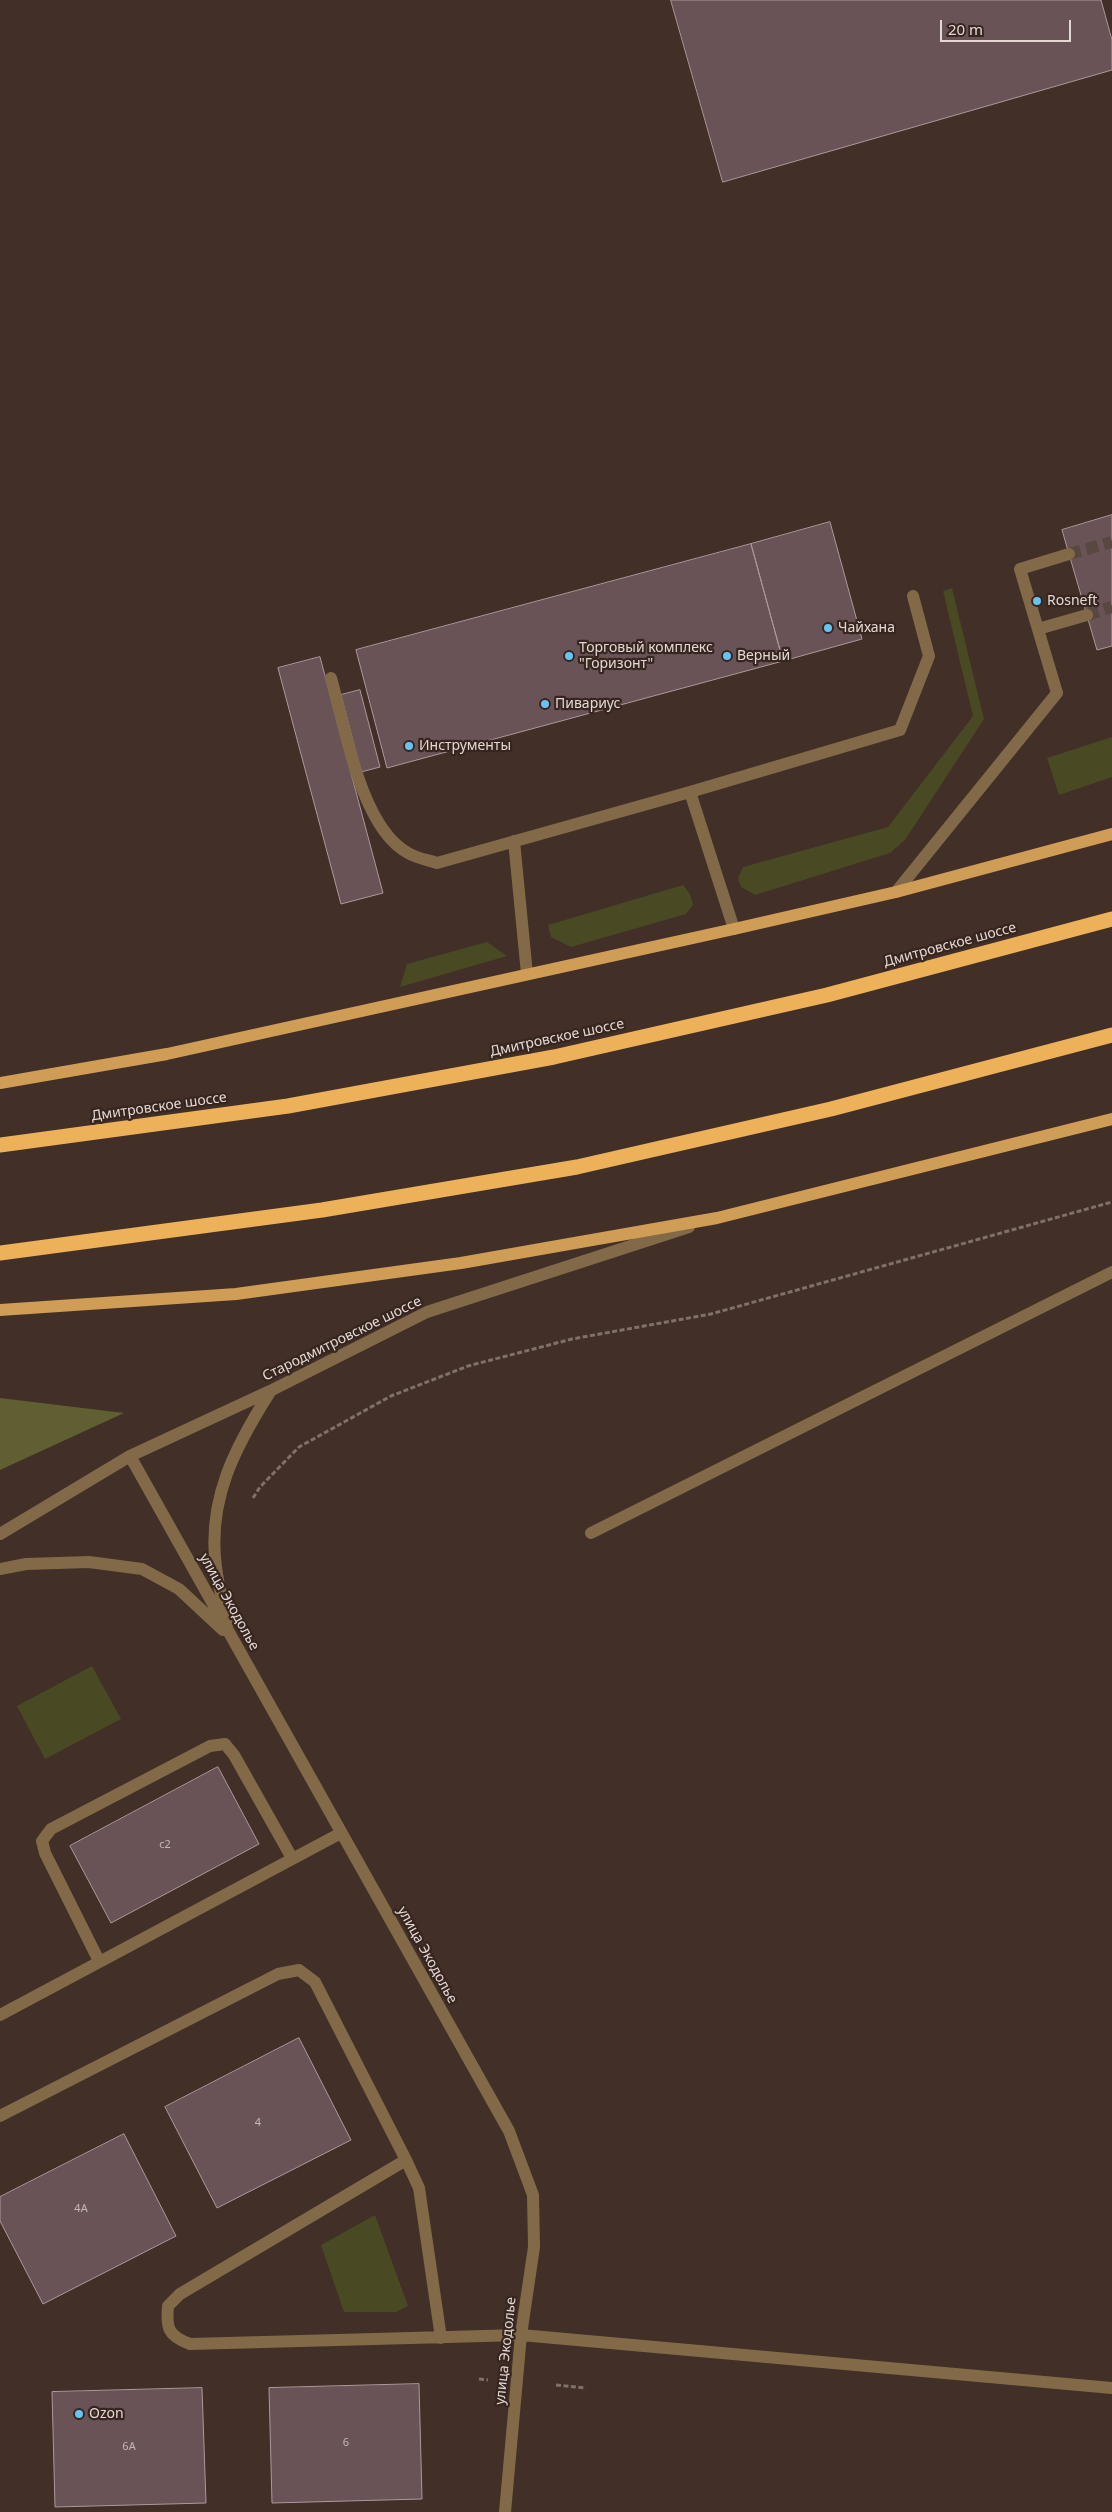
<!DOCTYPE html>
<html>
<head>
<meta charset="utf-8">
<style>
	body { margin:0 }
	#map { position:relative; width:1112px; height:2512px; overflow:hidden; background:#412f28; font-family:"Noto Sans",sans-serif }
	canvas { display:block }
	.scale { position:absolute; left:940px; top:20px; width:131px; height:22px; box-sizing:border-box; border:2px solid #e4d8d4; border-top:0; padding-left:6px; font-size:15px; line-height:18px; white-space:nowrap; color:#e4d8d4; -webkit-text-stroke:4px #37251f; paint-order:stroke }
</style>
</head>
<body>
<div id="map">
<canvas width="1112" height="2512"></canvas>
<div class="scale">20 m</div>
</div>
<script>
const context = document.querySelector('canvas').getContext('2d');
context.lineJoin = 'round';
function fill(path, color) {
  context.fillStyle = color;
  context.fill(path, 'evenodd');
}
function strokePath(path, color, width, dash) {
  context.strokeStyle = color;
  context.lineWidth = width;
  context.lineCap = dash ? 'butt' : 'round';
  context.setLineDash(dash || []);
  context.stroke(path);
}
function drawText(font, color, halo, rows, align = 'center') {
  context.font = font + ' "Noto Sans",sans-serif';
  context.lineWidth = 4.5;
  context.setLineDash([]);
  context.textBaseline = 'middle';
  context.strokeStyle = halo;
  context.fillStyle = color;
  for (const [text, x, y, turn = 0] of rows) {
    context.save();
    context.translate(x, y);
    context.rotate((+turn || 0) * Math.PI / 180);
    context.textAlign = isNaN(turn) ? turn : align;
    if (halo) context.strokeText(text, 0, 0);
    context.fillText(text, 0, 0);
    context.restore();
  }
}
fill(new Path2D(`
	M952 588 984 719 905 840 890 853 755 895 741 887 738 878 743 867 888 827 973 716 943 591Z
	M1112 737V777L1059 795 1047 758Z
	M683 885 690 894 693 905 686 914 571 947 551 937 548 925Z
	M487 942 507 956 400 987 407 964Z
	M92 1666 121 1719 45 1759 17 1706Z
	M375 2215 408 2306 396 2312H344L321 2245Z`), '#494924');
fill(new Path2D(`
	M0 1398 124 1413 0 1470Z`), '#5f5f31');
const building = new Path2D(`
	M671 0H1101L1112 40V70L723 182Z
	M1112 515V646L1097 650 1062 530Z
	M830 522 862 639 783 661 751 544Z
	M751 544 783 661 387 768 356 650Z
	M320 657 383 893 341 904 278 668Z
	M360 690 380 767 361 772 341 695Z
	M218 1767 259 1844 111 1923 70 1846Z
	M299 2038 351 2140 217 2208 165 2107Z
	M124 2134 176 2236 43 2304 0 2221V2197Z
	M419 2384 422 2499 272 2503 269 2388Z
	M202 2388 206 2503 55 2507 52 2392Z`);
fill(building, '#695357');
strokePath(building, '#af979b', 1);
strokePath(new Path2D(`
	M1069 554 1112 542
	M1087 615 1112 607`), '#594842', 12, [12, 6]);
strokePath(new Path2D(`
	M253 1498 260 1487 299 1447 391 1396 468 1366 572 1339 711 1314 1112 1202
	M479 2379 488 2380
	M556 2385 586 2388`), '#7f706a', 3, [5, 2.5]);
strokePath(new Path2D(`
	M1038 629 1087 615
	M331 678C345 727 361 828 408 853 416 858 428 860 437 863L690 792 900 730 929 656 913 596
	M690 792 734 929
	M514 841 527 974
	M896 892 1057 693 1020 569 1069 554
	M130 1456 509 2131 533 2195 534 2247 521 2335 505 2512
	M591 1533 1112 1272
	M0 1534 130 1456 270 1391 427 1312 689 1227
	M0 1569 26 1564 89 1562 142 1569 179 1589 223 1630
	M228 1623C224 1605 218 1586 216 1567 207 1500 235 1447 270 1392
	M99 1961 45 1853 42 1841 51 1829 210 1746 225 1744 234 1755 292 1858
	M0 2015 341 1833
	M0 2116 278 1974 299 1970 315 1982 406 2160 180 2294 168 2306C166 2328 168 2336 190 2344L521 2335 1112 2388
	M406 2160 419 2188 441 2338`), '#826948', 12);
strokePath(new Path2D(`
	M0 1083 167 1054 734 929 896 892 1112 834
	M0 1310 236 1294 461 1263 717 1218 1112 1119`), '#cf9d55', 12);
strokePath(new Path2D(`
	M0 1145 288 1106 554 1057 827 995 1112 919
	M0 1253 322 1210 577 1167 831 1109 1112 1035`), '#edb159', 15);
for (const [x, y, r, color] of [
	[1037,601,5,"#67c4f0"],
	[828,628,5,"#67c4f0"],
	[569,656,5,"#67c4f0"],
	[727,656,5,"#67c4f0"],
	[545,704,5,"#67c4f0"],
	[409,746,5,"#67c4f0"],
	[79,2414,5,"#67c4f0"]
]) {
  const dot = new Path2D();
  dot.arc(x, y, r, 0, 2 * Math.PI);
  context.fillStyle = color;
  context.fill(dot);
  strokePath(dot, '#37251f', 2);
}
drawText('11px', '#c5b7b5', null, [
	["с2",165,1845],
	["4",258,2123],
	["4А",81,2209],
	["6",346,2443],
	["6А",129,2447]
]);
drawText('14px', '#e4d8d4', '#37251f', [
	["Rosneft",1047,601],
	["Чайхана",838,628],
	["Торговый комплекс",579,648],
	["\"Горизонт\"",579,664],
	["Верный",737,656],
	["Пивариус",555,704],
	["Инструменты",419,746],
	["Ozon",89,2414]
], 'left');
drawText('14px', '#e4d8d4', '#37251f', [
	["Дмитровское шоссе",950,945,-15],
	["Дмитровское шоссе",557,1038,-12],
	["Дмитровское шоссе",159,1107,-8],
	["Стародмитровское шоссе",342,1339,-26],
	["улица Экодолье",229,1602,61],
	["улица Экодолье",427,1955,61],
	["улица Экодолье",506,2351,-84]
]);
</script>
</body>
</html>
